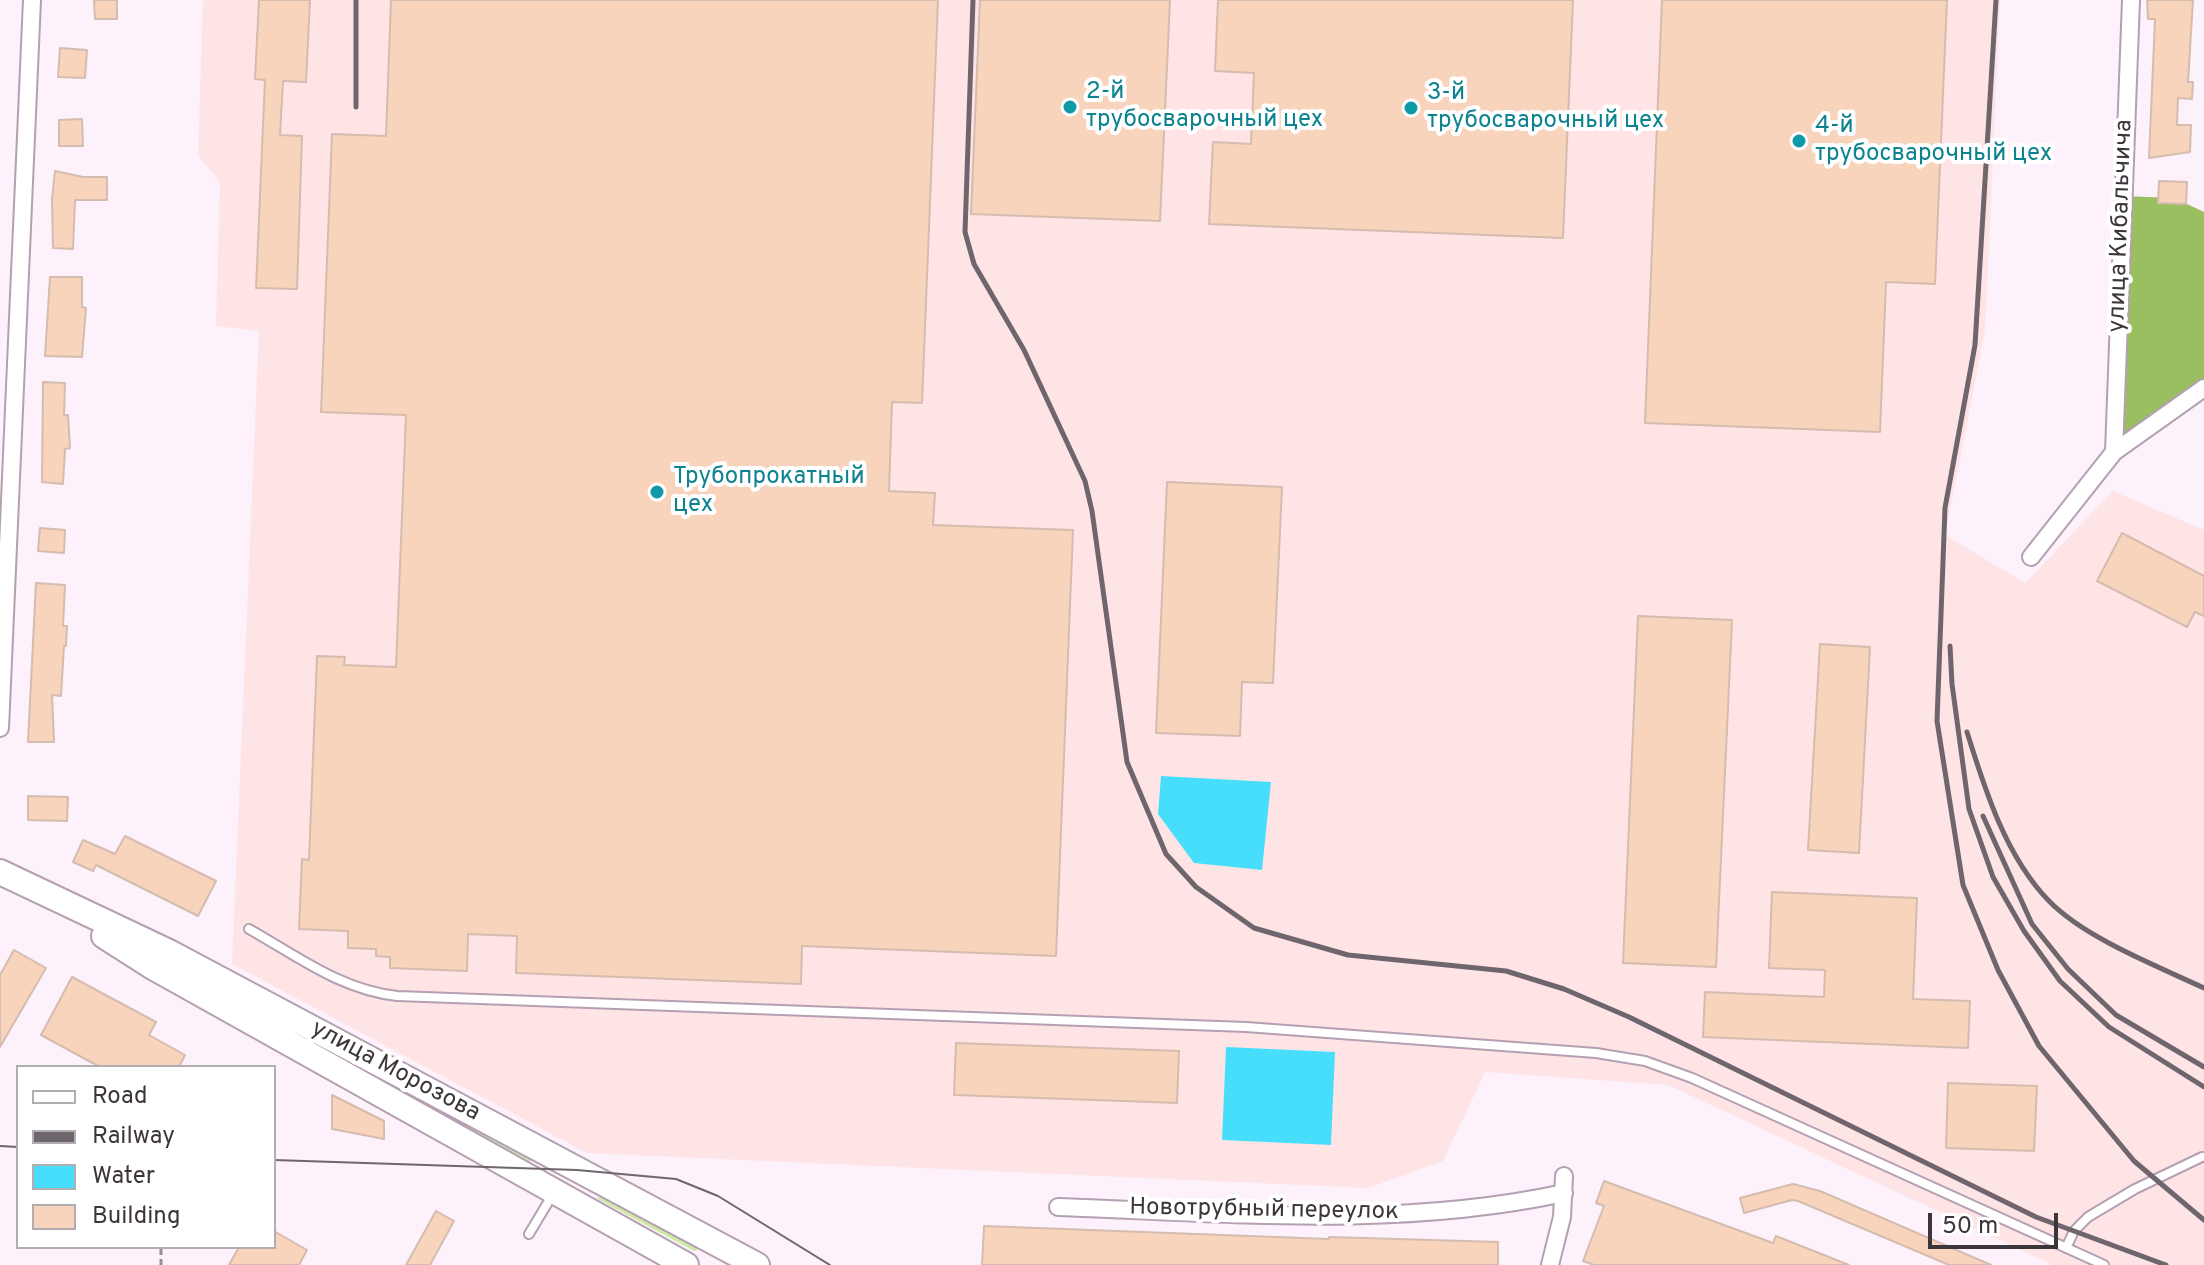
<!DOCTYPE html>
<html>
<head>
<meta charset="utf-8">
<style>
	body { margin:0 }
	#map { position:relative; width:2204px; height:1265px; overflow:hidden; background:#fdf1fc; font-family:Overpass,sans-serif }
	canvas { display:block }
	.legend { position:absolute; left:16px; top:1065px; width:260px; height:184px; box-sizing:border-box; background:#fff; border:2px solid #b1aeb1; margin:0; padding:10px 14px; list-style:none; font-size:24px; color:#3d353c }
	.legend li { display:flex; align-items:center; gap:16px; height:40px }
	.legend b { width:40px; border:2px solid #b1aeb1 }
	.scale { position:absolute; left:1928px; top:1213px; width:130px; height:36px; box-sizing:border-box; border:4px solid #3d353c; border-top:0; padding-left:10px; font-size:24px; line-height:28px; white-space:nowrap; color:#3d353c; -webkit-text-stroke:6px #fff; paint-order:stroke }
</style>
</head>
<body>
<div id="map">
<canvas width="2204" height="1265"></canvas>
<ul class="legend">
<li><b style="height:10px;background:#fff"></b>Road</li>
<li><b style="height:10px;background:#6e656d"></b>Railway</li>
<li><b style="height:22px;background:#47defc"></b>Water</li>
<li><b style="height:22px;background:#f9d4bd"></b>Building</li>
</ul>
<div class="scale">50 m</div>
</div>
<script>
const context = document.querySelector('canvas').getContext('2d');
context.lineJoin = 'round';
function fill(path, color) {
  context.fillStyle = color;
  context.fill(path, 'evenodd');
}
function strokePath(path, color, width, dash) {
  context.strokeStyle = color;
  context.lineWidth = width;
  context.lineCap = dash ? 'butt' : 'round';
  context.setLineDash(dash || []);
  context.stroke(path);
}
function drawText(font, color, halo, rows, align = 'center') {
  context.font = font + ' Overpass,sans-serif';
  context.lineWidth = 8;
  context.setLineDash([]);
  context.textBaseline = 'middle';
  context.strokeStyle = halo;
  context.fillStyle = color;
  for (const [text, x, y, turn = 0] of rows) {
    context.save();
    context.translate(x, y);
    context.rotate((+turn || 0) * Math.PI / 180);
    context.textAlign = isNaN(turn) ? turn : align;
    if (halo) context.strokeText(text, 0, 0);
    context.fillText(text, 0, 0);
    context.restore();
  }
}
fill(new Path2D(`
	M203 0H2000L1985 331 1945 535 2025 583 2113 491 2204 530V1265H2053L1668 1085 1485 1072 1443 1161 1368 1188 587 1153 232 964 259 331 216 326 220 182 198 156Z`), '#ffe4e6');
fill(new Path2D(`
	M324 1042 543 1161H529L320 1051Z
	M609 1196 701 1248 694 1251 596 1198Z`), '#cceba3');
fill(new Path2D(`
	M2123 196 2174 198 2204 212V388L2114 452Z`), '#99bf60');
fill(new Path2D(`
	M1161 776 1271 782 1262 870 1194 863 1158 814Z
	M1226 1047 1335 1052 1331 1145 1222 1140Z`), '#47defc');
const building = new Path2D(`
	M94 0H117V19H95Z
	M259 0H310L306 82 283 81 280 135 302 136 297 289 256 288 265 80 255 79Z
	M391 0H938L922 403 892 402 889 491 935 493 933 525 1073 530 1056 956 802 946 801 984 516 973 517 936 468 934 467 971 390 968V957L376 956V949L348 948V931L299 929 302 859 309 860 317 656 345 657 344 665 396 667 406 415 321 412 332 134 386 136Z
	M980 0H1170L1160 221 971 214Z
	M1218 0H1573L1563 238 1209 224 1213 142 1251 144 1254 73 1215 71Z
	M1662 0H1947L1935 284 1886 282 1880 432 1645 423Z
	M2147 0H2193L2188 82H2193L2192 99 2178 98 2177 125H2191L2190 152 2149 158 2155 19H2148Z
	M60 48 87 50 85 78 58 77Z
	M82 119 83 146H59V120Z
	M55 171 83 177H107V200H75L73 249 53 248 52 199Z
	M2159 181 2187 182 2186 204 2158 203Z
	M50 277H82V307L86 308 82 357 45 356Z
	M43 382 65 383 64 415H68L70 448 65 449 63 484 42 482Z
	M1167 482 1282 487 1273 683 1242 682 1240 736 1156 733Z
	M40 528 65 530 64 553 38 551Z
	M2122 533 2204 576V616L2195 612 2187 627 2097 581Z
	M36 583 65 585 63 626H67L66 646H64L61 696 52 695 54 742H28Z
	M1638 616 1732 620 1716 967 1623 963Z
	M1820 644 1870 647 1859 853 1808 850Z
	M28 796 68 797 67 821 28 820Z
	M125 836 216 881 198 916 96 865 93 871 73 862 83 840 115 854Z
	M1772 892 1917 898 1913 999 1970 1001 1968 1048 1703 1037 1705 992 1824 997 1825 970 1769 968Z
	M14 950 46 968 0 1047V975Z
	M72 977 156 1022 149 1035 185 1055 179 1067H100L41 1035Z
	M956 1043 1179 1051 1177 1103 954 1095Z
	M1948 1083 2037 1086 2034 1151 1946 1148Z
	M332 1095 384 1121V1139L332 1129Z
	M1604 1181 1773 1243 1776 1236 1849 1265H1594L1583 1261 1604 1206 1596 1203Z
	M1793 1184 1820 1191 1991 1265H1949L1798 1201 1792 1200 1744 1213 1740 1198Z
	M436 1211 454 1221 430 1265H406Z
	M984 1226 1329 1239V1237L1498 1242V1265H982Z
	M274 1231 307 1250 299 1265H229L239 1247H274Z`);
fill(building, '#f9d4bd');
strokePath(building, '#d4bcae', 2);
const lane = new Path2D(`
	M249 929C297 956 341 990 397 996L1246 1027 1596 1053 1645 1061 1692 1078 2104 1265
	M529 1234 553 1194
	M2066 1248 2074 1231 2088 1217 2135 1189 2202 1157`);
const street = new Path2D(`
	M2114 452 2131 0
	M2031 557 2114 452 2204 388
	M0 728 32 0
	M1058 1207C1226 1213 1398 1229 1564 1193
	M1550 1265 1562 1217 1564 1176`);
const secondary = new Path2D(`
	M0 872 171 953 757 1265
	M104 936 151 966 686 1265`);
strokePath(lane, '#b4a0b2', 12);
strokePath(street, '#b4a0b2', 20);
strokePath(secondary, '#b4a0b2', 28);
strokePath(new Path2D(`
	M161 1247V1265`), '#988e97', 3, [8, 4]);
strokePath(lane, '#fff', 8);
strokePath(street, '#fff', 16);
strokePath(secondary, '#fff', 24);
strokePath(new Path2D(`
	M0 1146 18 1147
	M274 1160 577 1170 676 1179 718 1196 830 1265`), '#6e656d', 2);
strokePath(new Path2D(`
	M973 0 965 232 974 264 1024 350 1085 481 1092 511 1127 762 1166 854 1196 887 1254 928 1348 955 1506 971 1564 989 1629 1017 2036 1217 2166 1265
	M1996 0 1975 345 1945 508 1937 721 1963 885 1998 970 2039 1046 2134 1161 2204 1220
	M356 107V0
	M1950 646 1952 684 1969 809 1993 877 2024 931 2060 981 2109 1027 2204 1087
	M1967 732C1985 790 2006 857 2049 901 2085 938 2157 966 2204 988
	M1983 816 2032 924 2068 969 2116 1015 2204 1067`), '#6e656d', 5);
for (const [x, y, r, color] of [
	[1070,107,8,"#0f9aa8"],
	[1411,108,8,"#0f9aa8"],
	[1799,141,8,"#0f9aa8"],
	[657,492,8,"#0f9aa8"]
]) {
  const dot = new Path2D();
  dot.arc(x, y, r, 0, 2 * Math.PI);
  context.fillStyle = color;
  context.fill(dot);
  strokePath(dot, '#fff', 3);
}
drawText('24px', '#0d838f', '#fff', [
	["2-й",1086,93],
	["трубосварочный цех",1086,121],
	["3-й",1427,94],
	["трубосварочный цех",1427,122],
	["4-й",1815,127],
	["трубосварочный цех",1815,155],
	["Трубопрокатный",673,478],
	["цех",673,506]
], 'left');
drawText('24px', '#3d353c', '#fff', [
	["улица Кибальчича",2122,226,-88],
	["улица Морозова",395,1072,28],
	["Новотрубный переулок",1264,1211,1]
]);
</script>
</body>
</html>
